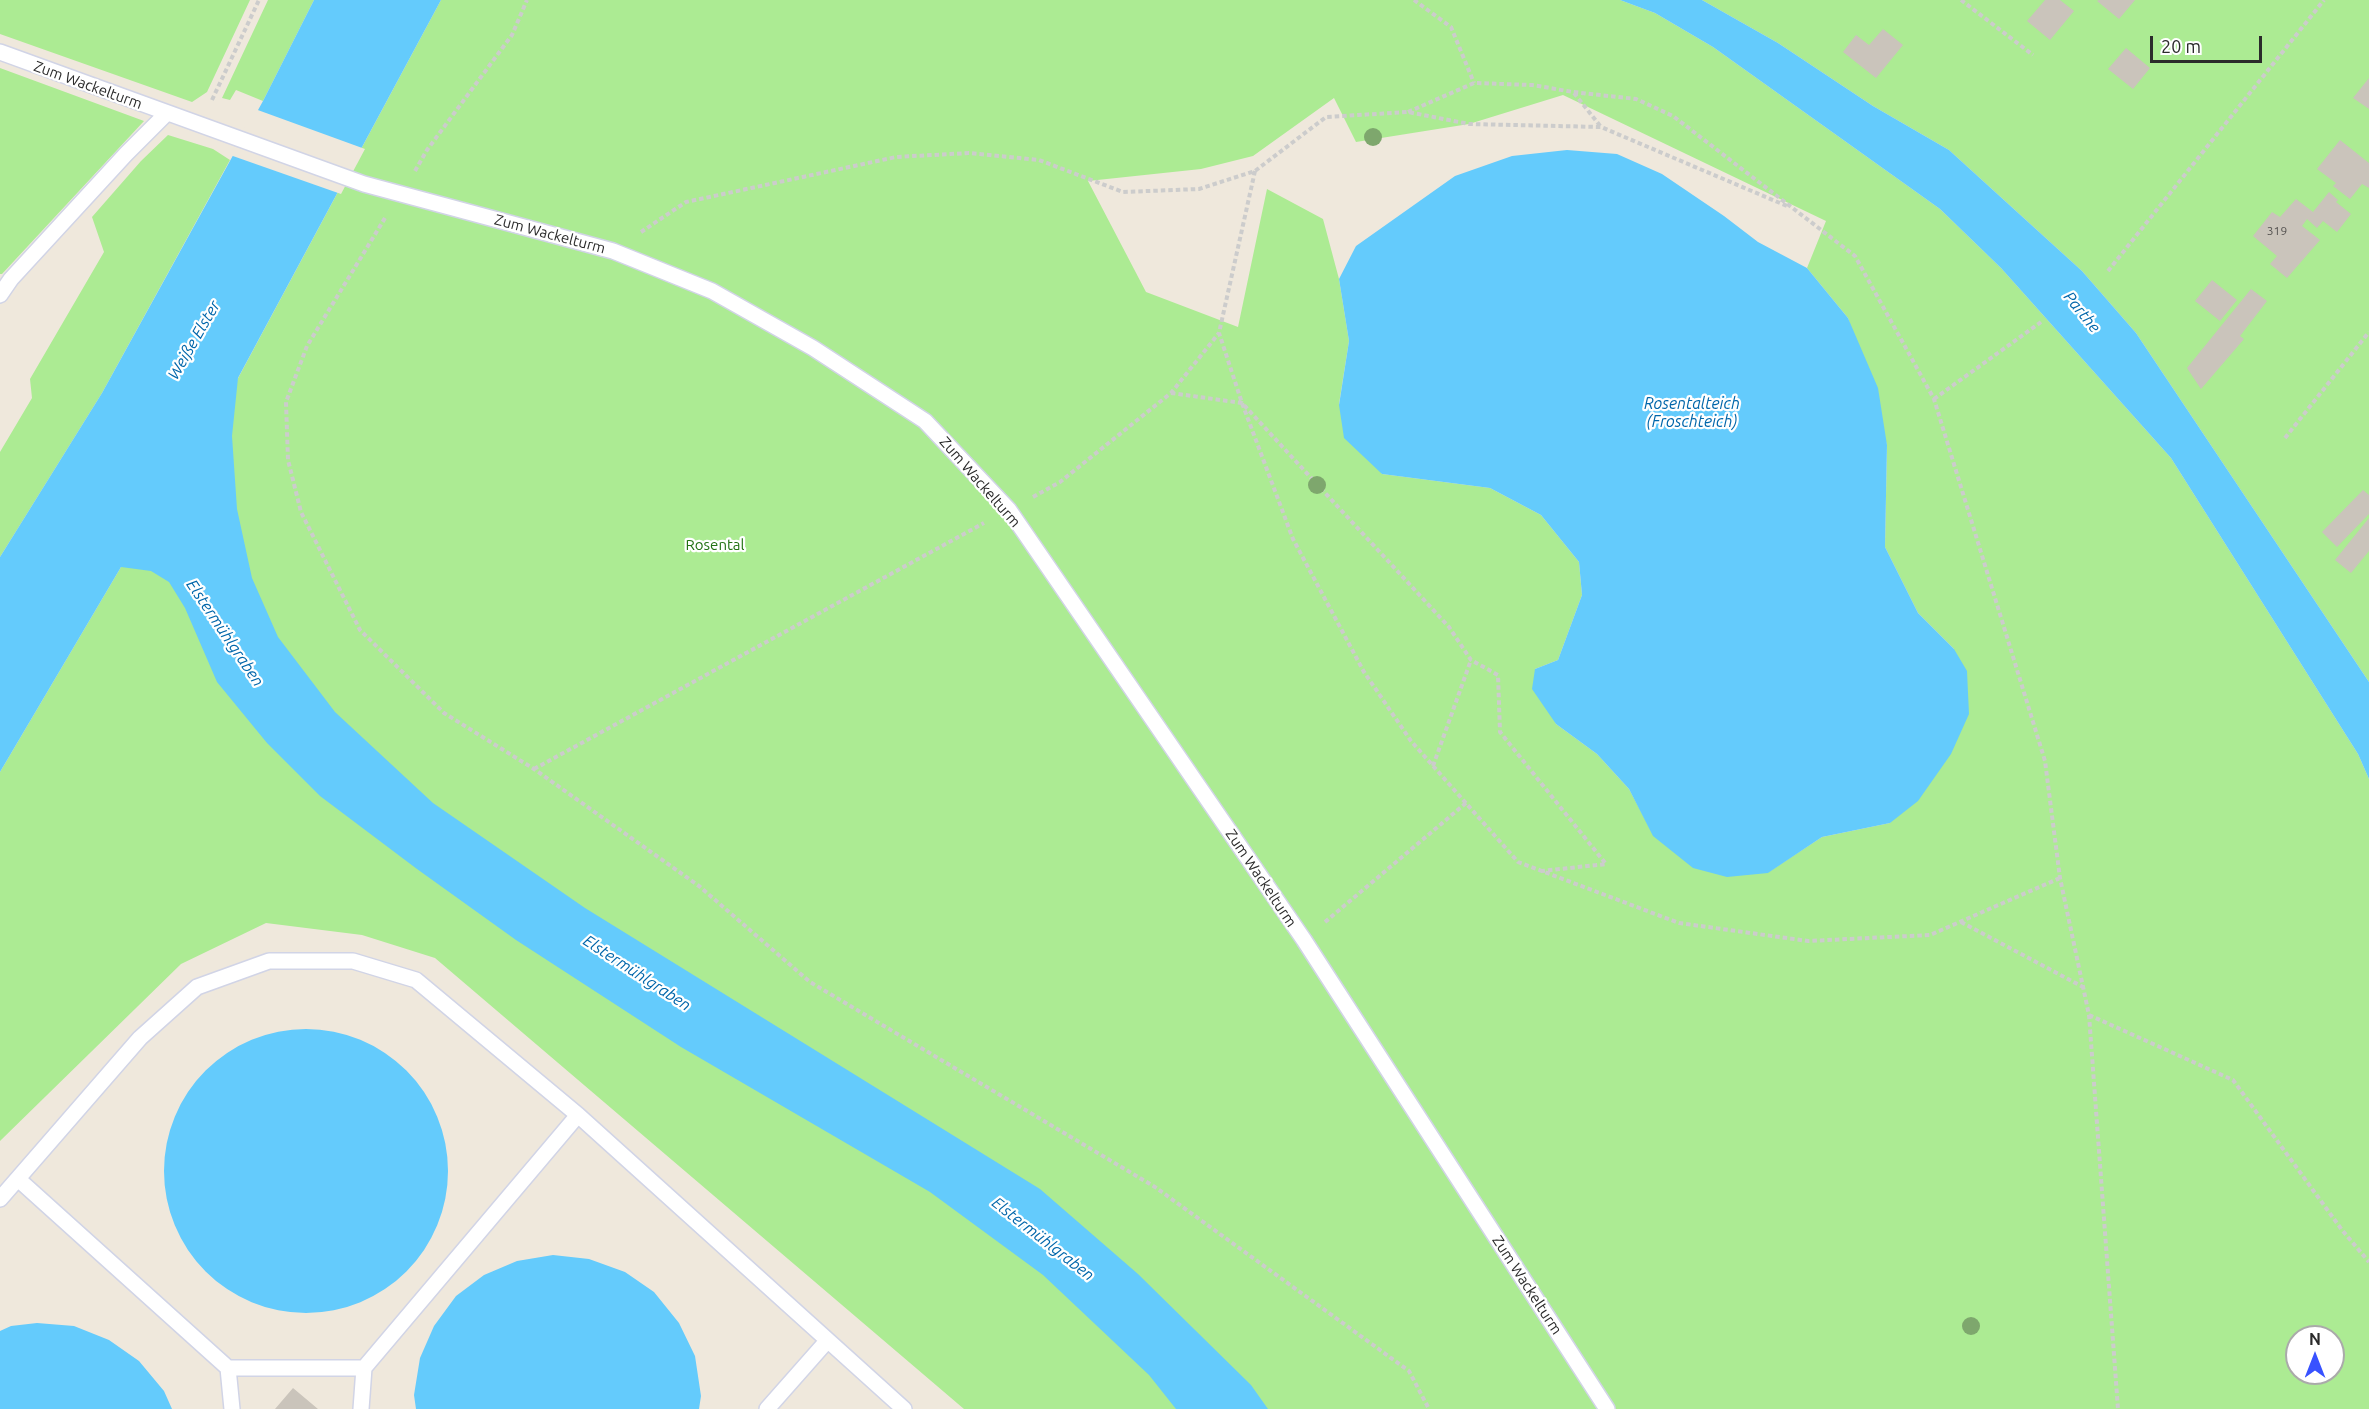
<!DOCTYPE html>
<html>
<head>
<meta charset="utf-8">
<style>
  body { margin:0 }
  #map { position:relative; width:2369px; height:1409px; overflow:hidden; background:#efe8dc; font-family:Ubuntu,sans-serif }
  canvas { display:block }
  .north { position:absolute; left:2285px; top:1325px; width:60px; height:60px; box-sizing:border-box; background:#fff; border:2px solid #aaa; border-radius:50%; rotate:0deg; font-size:16px; font-weight:700; line-height:24px; text-align:center; color:#2b2b2b }
  .north::after { content:''; display:block; margin:auto; width:21px; height:27px; background:#3852ff; clip-path:polygon(50% 0,100% 100%,50% 72%,0 100%) }
  .scale { position:absolute; left:2150px; top:36px; width:112px; height:27px; box-sizing:border-box; border:3px solid #2b2b2b; border-top:0; padding-left:8px; font-size:18px; line-height:21px; white-space:nowrap; color:#2b2b2b; -webkit-text-stroke:4px #fff; paint-order:stroke }
</style>
</head>
<body>
<div id="map">
<canvas width="2369" height="1409"></canvas>
<div class="north">N</div>
<div class="scale">20 m</div>
</div>
<script>
const ctx = document.querySelector('canvas').getContext('2d');
ctx.lineJoin = 'round';
function fill(path, color) { ctx.fillStyle = color; ctx.fill(path, 'evenodd'); }
const poly = rows => new Path2D(rows.map(r => 'M' + r).join(''));
function trace(path, color, width, dash) { ctx.strokeStyle = color; ctx.lineWidth = width; ctx.lineCap = dash ? 'butt' : 'round'; ctx.setLineDash(dash || []); ctx.stroke(path); }
function drawText(font, color, halo, rows, align = 'center') {
  ctx.font = font + ' Ubuntu,sans-serif'; ctx.lineWidth = 4.5; ctx.setLineDash([]); ctx.textBaseline = 'middle'; ctx.strokeStyle = halo; ctx.fillStyle = color; for (const [text, x, y, turn = 0] of rows) {
    ctx.save(); ctx.translate(x, y); ctx.rotate((+turn || 0) * Math.PI / 180); ctx.textAlign = isNaN(turn) ? turn : align; if (halo) ctx.strokeText(text, 0, 0); ctx.fillText(text, 0, 0); ctx.restore();
  }
}
const green = poly([
  [0,0,250,0,207,92,192,102,0,34],
  [268,0,314,0,263,101,236,90,230,100,222,98],
  [441,0,1620,0,1655,13,1713,47,1940,209,2001,268,2171,458,2358,754,2369,779,2369,1409,964,1409,435,958,362,935,266,923,181,964,0,1141,0,772,121,567,214,423],
  [1563,95,1826,221,1807,268,1848,318,1887,445,1885,547,1918,613,1954,649,1890,823,1822,837,1767,873,1654,836,1629,789,1597,754,1556,724,1535,669,1558,660,1582,595,1579,562,1541,515,1490,488,1382,474,1339,404,1349,341,1339,279,1323,219,1267,189,1238,327,1146,292,1088,181,1201,169,1253,156,1334,98,1356,142,1469,124],
  [2297,1337,2333,1337,2333,1373,2297,1373],
  [1702,0,2369,0,2369,682,2136,333,2082,271,1949,150,1873,106,1778,43],
  [0,68,144,121,2,274,0,274],
  [168,135,213,149,230,160,102,393,0,557,0,452,32,398,30,379,104,252,92,217,141,161]
]);
const water = poly([
  [314,0,441,0,238,378,232,436,237,509,252,578,278,637,335,712,433,803,585,908,1040,1189,1138,1274,1251,1385,1268,1409,1176,1409,1149,1375,1043,1275,930,1192,681,1047,516,940,417,869,320,796,267,743,217,682,185,608,169,582,151,571,121,567,0,772,0,557,102,393,263,101],
  [1620,0,1702,0,1778,43,1873,106,1949,150,2082,271,2136,333,2369,682,2369,779,2358,754,2171,458,2001,268,1940,209,1713,47,1655,13],
  [1567,150,1617,154,1662,174,1724,216,1758,242,1807,268,1848,318,1878,388,1887,445,1885,547,1918,613,1954,649,1967,671,1969,714,1951,754,1918,801,1890,823,1822,837,1768,873,1727,877,1693,868,1653,836,1629,789,1597,754,1556,724,1532,689,1535,669,1558,660,1582,595,1579,562,1541,515,1490,488,1382,474,1344,438,1339,405,1349,341,1339,279,1356,246,1455,176,1512,156],
  '164 1171a142 142 0 1 1 284 0a142 142 0 1 1-284 0Z',
  [553,1255,589,1259,625,1272,654,1292,679,1323,695,1356,701,1396,699,1409,416,1409,414,1395,420,1358,434,1326,456,1296,484,1275,517,1261],
  [37,1323,74,1326,109,1340,139,1361,164,1391,172,1409,0,1409,0,1331,11,1326]
]);
const pier = poly([
  [255,109,365,149,341,194,230,155]
]);
const building = poly([
  [2045,0,2060,0,2074,11,2050,40,2027,21],
  [2099,0,2135,0,2119,19,2097,1],
  [1883,29,1903,45,1876,78,1843,52,1856,35,1869,45],
  [2126,48,2150,68,2133,89,2108,69],
  [2369,78,2369,109,2353,98],
  [2340,140,2369,163,2369,188,2362,184,2350,199,2333,186,2336,183,2317,169],
  [2329,192,2338,200,2336,202,2351,214,2337,232,2323,221,2317,228,2307,219,2302,226,2320,240,2287,278,2270,264,2277,256,2253,236,2272,212,2280,217,2296,199,2313,212],
  [2212,280,2237,300,2220,321,2195,301],
  [2251,289,2267,301,2240,336,2244,339,2201,389,2187,368],
  [2363,490,2369,495,2369,514,2337,547,2322,532],
  [2369,518,2369,551,2351,573,2335,560],
  [293,1388,318,1409,275,1409]
]);
const path = poly([
  [1414,0,1451,27,1474,83],
  [1961,0,2033,55],
  [1574,93,1601,127],
  [212,100,259,0],
  [1408,112,1474,83,1532,85,1573,92,1636,99,1673,116,1855,256,1934,399,2045,761,2060,878,2089,1015,2118,1409],
  [415,171,427,150,512,35,527,0],
  [1255,171,1219,333,1242,403,1293,539,1364,672,1411,741,1518,862,1679,923,1808,941,1930,935,2060,878],
  [385,218,307,346,286,402,288,460,301,512,360,630,444,713,534,769,699,886,810,982,1155,1187,1409,1371,1429,1409],
  [641,232,686,202,896,157,969,153,1039,160,1123,192,1199,189,1255,171,1326,117,1408,112,1469,124,1601,127,1787,206],
  [2108,271,2324,0],
  [1171,393,1242,403,1449,627,1471,660,1498,675,1500,732,1606,864,1542,871],
  [1934,399,2041,322],
  [2285,438,2369,332],
  [1033,497,1060,482,1171,393,1219,333],
  [1433,766,1471,660],
  [534,769,984,523],
  [1325,922,1466,803],
  [1961,922,2083,987],
  [2089,1015,2233,1080,2342,1230,2369,1262]
]);
const service = poly([
  [0,52,364,184,613,251,712,291,813,348,925,421,1009,510,1304,940,1607,1409],
  [0,295,11,279,126,154,167,113],
  [18,1179,228,1368,232,1409],
  [0,1199,140,1038,197,987,269,961,353,961,416,980,578,1115,904,1409],
  [228,1368,364,1368],
  [361,1409,364,1368,578,1115],
  [767,1409,827,1341]
]);
const trees = [
  [1373,137],
  [1317,485],
  [1971,1326]
];
const numberNames = [
  ["319",2277,231]
];
const streetNames = [
  ["Zum Wackelturm",88,85,20],
  ["Zum Wackelturm",550,234,15],
  ["Zum Wackelturm",980,482,49],
  ["Zum Wackelturm",1261,878,56],
  ["Zum Wackelturm",1527,1285,57]
];
const parkNames = [
  ["Rosental",715,545]
];
const waterNames = [
  ["Parthe",2082,312,51],
  ["Weiße Elster",194,340,-60],
  ["Rosentalteich",1692,404],
  ["(Froschteich)",1692,422],
  ["Elstermühlgraben",225,633,56],
  ["Elstermühlgraben",637,973,33],
  ["Elstermühlgraben",1043,1239,38]
];
fill(green, '#aceb93');
fill(water, '#64cbfc');
fill(pier, '#efe8dc');
fill(building, '#cac4bb');
trace(service, '#d1d4e6', 18);
trace(path, '#ccc', 4, [4.5, 3]);
trace(service, '#fff', 15);
ctx.fillStyle = '#7ea76d';
for (const [x, y] of trees) { ctx.beginPath(); ctx.arc(x, y, 9, 0, 2 * Math.PI); ctx.fill(); }
drawText('12px', '#53514f', null, numberNames);
drawText('15px', '#2b2b2b', '#fff', streetNames);
drawText('15px', '#217112', '#fff', parkNames);
drawText('italic 16px', '#06a', '#fff', waterNames);
</script>
</body>
</html>
